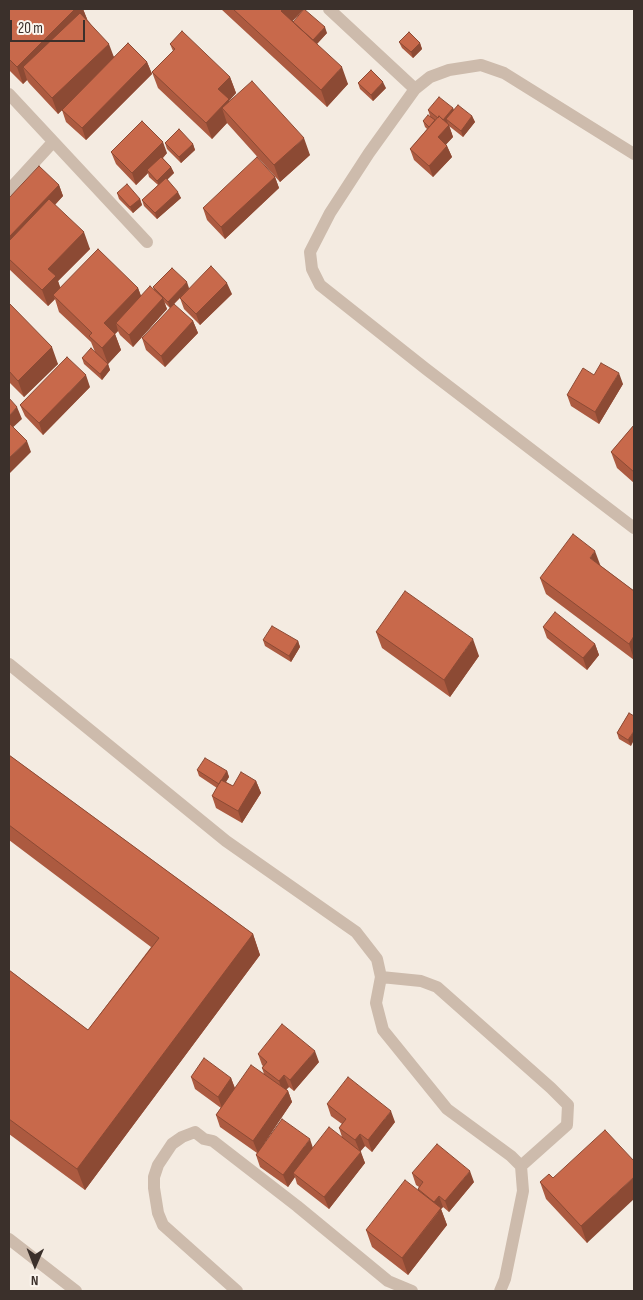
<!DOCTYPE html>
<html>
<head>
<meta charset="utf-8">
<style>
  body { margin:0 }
  #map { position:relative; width:643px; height:1300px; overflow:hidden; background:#f4ebe1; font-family:"Sofia Sans Condensed",sans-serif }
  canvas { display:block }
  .frame { position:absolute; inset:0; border:10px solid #3b302b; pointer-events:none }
  .north { position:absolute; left:10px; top:1240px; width:50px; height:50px; -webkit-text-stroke:4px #fbf5ee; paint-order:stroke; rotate:181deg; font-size:14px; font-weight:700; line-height:20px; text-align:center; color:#3b302b }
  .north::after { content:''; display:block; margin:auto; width:18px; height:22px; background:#3b302b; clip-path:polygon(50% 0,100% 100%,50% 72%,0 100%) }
  .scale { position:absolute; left:10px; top:20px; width:75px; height:22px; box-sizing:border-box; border:2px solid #3b302b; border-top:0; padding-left:6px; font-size:15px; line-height:18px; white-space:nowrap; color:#3b302b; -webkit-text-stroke:4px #fbf5ee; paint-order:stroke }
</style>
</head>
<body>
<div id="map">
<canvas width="643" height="1300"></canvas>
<div class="frame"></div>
<div class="north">N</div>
<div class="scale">20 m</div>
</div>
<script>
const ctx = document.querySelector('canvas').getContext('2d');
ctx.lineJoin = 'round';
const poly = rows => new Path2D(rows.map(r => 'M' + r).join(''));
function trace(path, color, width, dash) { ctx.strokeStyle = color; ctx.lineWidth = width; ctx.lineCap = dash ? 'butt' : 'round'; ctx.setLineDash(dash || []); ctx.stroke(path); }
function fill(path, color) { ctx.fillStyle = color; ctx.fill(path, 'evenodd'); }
const minor = poly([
  [329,9,415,89],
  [9,94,147,242],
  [634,154,504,73,481,65,449,70,430,77,415,89,369,153,330,213,310,252,312,269,320,285,426,369,634,528],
  [9,190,53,142],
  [9,664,226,841,356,932,377,959,381,977,376,1003,383,1030,447,1109,511,1156,521,1166,523,1191,505,1279,500,1291],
  [381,977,421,981,437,987,551,1088,568,1105,567,1125,521,1166],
  [9,1239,76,1291],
  [237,1291,163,1225,158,1213,154,1188,154,1177,158,1165,172,1144,182,1137,195,1132,204,1139,213,1141,297,1206,388,1281,412,1291]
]);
const wall = poly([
  [9,9,83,9,87,19,114,57,147,62,152,74,86,140,66,122,62,110,58,114,29,83,27,80,23,84,9,70],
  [221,9,303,9,303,10,292,21,327,33,317,44,348,84,327,107],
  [399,42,420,43,422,49,413,58,402,48],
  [170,44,230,77,236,93,229,101,310,155,280,182,227,123,212,139,158,88,152,72,173,51],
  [358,83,386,88,373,101,360,89],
  [453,108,454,110,472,116,475,122,463,137,449,126,453,137,446,144,447,146,452,157,433,177,414,160,410,149,427,129,425,127,423,121,430,116,428,110],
  [165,143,193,144,195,150,181,163,167,149],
  [111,152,167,153,163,158,171,167,174,173,167,179,181,198,157,219,144,206,142,200,158,185,149,177,148,173,136,185,116,164],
  [275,177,279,188,225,239,207,220,203,208],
  [59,185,63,196,55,205,90,249,58,281,60,288,138,288,141,296,154,290,153,287,189,288,232,294,200,325,184,309,180,298,170,308,164,302,167,309,133,347,120,335,118,331,115,334,121,350,108,364,110,370,102,380,84,364,82,358,95,352,91,342,59,312,55,299,48,306,9,269,9,198],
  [117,193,140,199,142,205,133,213,119,199],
  [9,303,58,364,24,397,9,382],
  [193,321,198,333,165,367,146,350,142,338],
  [594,375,623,384,599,424,571,406,567,395],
  [90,387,43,435,25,416,20,405],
  [634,425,634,483,617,468,611,452],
  [601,566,634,591,634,660,546,594,540,578],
  [543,627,595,644,599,655,587,670,547,638],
  [376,632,479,656,450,697,382,648],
  [263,640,298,641,300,647,291,662,265,646],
  [629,713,631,746,619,739,617,733],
  [9,755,253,934,260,955,85,1190,9,1134,9,970,88,1030,151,947,9,840],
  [197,770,227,771,229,777,226,782,233,786,256,781,261,793,242,823,216,808,212,796,217,788,199,776],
  [258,1054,319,1062,294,1091,289,1087,286,1089,288,1091,292,1102,264,1143,313,1148,342,1137,339,1128,342,1124,331,1116,327,1104,395,1122,372,1152,365,1146,360,1151,365,1163,329,1209,297,1184,295,1177,288,1187,260,1167,256,1155,257,1153,220,1127,216,1115,221,1108,195,1089,191,1077,231,1078,235,1088,264,1074,262,1068,263,1066,262,1065],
  [634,1161,587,1243,546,1199,540,1182,553,1178],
  [412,1173,474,1182,449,1212,443,1207,441,1209,447,1225,408,1275,372,1247,366,1230,419,1192,418,1189,419,1187,416,1185]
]);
const shadedWall = poly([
  [75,9,83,9,87,19,23,67,27,80,23,84,17,67],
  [283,9,303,9,303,10,287,27,281,11],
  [325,27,327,33,315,46,313,40],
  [420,43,422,49,413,58,411,52],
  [109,44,115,60,58,114,52,98],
  [147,62,152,74,86,140,82,128],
  [342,67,348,84,327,107,321,90],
  [230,77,236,93,229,101,235,116,222,108,227,123,212,139,206,123,218,89],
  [383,82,386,88,373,101,371,95],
  [453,108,455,114,446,119,448,123,442,121],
  [472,116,475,122,463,137,461,131],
  [449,125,453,137,442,149,438,137],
  [304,138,310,155,280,182,274,165],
  [163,142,167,153,149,172,147,170,148,173,136,185,132,173],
  [193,144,195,150,181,163,179,157],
  [447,146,452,157,433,177,429,166],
  [171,167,174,173,160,187,157,181],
  [275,177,279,188,225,239,221,227],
  [59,185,63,196,9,253,9,237],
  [178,192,181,198,157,219,155,213],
  [140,199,142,205,133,213,130,207],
  [84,232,90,249,58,281,62,292,53,295,55,299,48,306,42,290,48,269],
  [187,282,189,288,170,308,168,302],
  [227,283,232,294,200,325,196,314],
  [138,288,144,304,116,323,118,331,115,334,121,350,108,364,102,348,104,323],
  [163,298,167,309,133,347,129,335],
  [193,321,198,333,165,367,161,356],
  [52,347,58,364,24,397,18,381],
  [108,364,110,370,102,380,100,374],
  [619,373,623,384,599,424,595,412],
  [86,375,90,387,43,435,39,423],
  [17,407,22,419,9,431,9,416],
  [27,441,31,452,9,474,9,458],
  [595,551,601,567,590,558],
  [634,636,634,659,629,644],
  [473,639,479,656,450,697,444,680],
  [298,641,300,647,291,662,289,656],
  [595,644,599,655,587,670,583,658],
  [634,731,634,740,631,746,628,740],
  [227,771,229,777,221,790,219,784],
  [256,781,261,793,242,823,238,811],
  [253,934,260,955,85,1190,77,1169],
  [315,1051,319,1062,294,1091,290,1080],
  [284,1075,289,1087,283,1093,279,1081],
  [231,1078,235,1089,222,1108,218,1097],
  [288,1091,292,1102,258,1153,253,1141],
  [391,1111,395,1122,372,1152,368,1140],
  [360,1134,365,1146,360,1152,355,1140],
  [310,1139,314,1151,293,1173,295,1177,288,1187,283,1175],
  [361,1152,365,1163,329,1209,324,1197],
  [470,1171,474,1182,449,1212,445,1201],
  [634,1177,634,1199,587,1243,581,1226],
  [439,1196,443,1207,441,1209,447,1225,408,1275,402,1258,438,1213,434,1202]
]);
const building = poly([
  [9,9,75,9,17,67,9,59,9,9],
  [233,9,283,9,281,11,342,67,321,90,233,9],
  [304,9,325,27,313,40,293,22,304,9],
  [80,13,109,44,52,98,23,67,80,13],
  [182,31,230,77,218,89,229,99,206,123,152,72,175,49,170,44,182,31],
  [409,32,420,43,411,52,399,42,409,32],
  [128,43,147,62,82,128,62,110,128,43],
  [371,70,383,82,371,95,358,83,371,70],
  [252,81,304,138,274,165,222,108,252,81],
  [439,97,453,108,443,120,439,116,438,118,428,110,439,97],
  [458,105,472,116,461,131,446,119,458,105],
  [428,115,435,120,429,127,423,121,428,115],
  [439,116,449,125,438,137,447,146,429,166,410,149,439,116],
  [142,121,163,142,132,173,111,152,142,121],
  [179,129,193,144,179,157,165,143,179,129],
  [161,157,171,167,157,181,147,170,161,157],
  [257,157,275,177,221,227,203,208,257,157],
  [39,166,59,185,9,237,9,198,39,166],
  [166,178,178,192,155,213,142,200,166,178],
  [127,184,140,199,130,207,117,193,127,184],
  [49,199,84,232,48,269,56,276,42,290,9,259,9,241,49,199],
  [98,249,138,288,104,323,115,334,102,348,89,336,92,333,53,295,98,249],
  [211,266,227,283,196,314,180,298,211,266],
  [172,268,187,282,168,302,153,287,172,268],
  [150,286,163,298,129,335,116,323,150,286],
  [9,303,52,347,18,381,9,371,9,303],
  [174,304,193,321,161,356,142,338,174,304],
  [91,348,108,364,100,374,82,358,91,348],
  [67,357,86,375,39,423,20,405,67,357],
  [601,363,619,373,595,412,567,395,583,368,594,375,601,363],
  [9,398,17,407,9,416,9,398],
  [9,423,27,441,9,458,9,423],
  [634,425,634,472,611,452,634,425],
  [573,534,595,551,590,558,634,591,634,636,629,644,540,578,573,534],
  [405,591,473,639,444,680,376,632,405,591],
  [555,612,595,644,583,658,543,627,555,612],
  [272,626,298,641,289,656,263,640,272,626],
  [629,713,634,716,634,731,628,740,617,733,629,713],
  [9,755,253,934,77,1169,9,1119,9,970,88,1030,159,938,9,825,9,755],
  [205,758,227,771,219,784,197,770,205,758],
  [241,772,256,781,238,811,212,796,221,780,233,786,241,772],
  [282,1024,315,1051,290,1080,284,1075,279,1081,262,1068,267,1062,258,1054,282,1024],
  [204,1058,231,1078,218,1097,191,1077,204,1058],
  [251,1065,288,1091,253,1141,216,1115,251,1065],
  [348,1077,391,1111,368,1140,360,1134,355,1140,339,1128,346,1119,327,1104,348,1077],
  [282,1119,310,1139,283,1175,256,1155,282,1119],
  [329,1127,361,1152,324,1197,293,1173,329,1127],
  [605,1130,634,1161,634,1177,581,1226,540,1182,549,1174,553,1178,605,1130],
  [437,1144,470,1171,445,1201,439,1196,434,1202,418,1189,423,1182,412,1173,437,1144],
  [405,1180,441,1208,402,1258,366,1230,405,1180]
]);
trace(minor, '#cdbbac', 12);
fill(wall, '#ac5a40');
fill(shadedWall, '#8c4a34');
fill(building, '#c8694b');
trace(building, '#8c4a34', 1);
</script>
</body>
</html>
